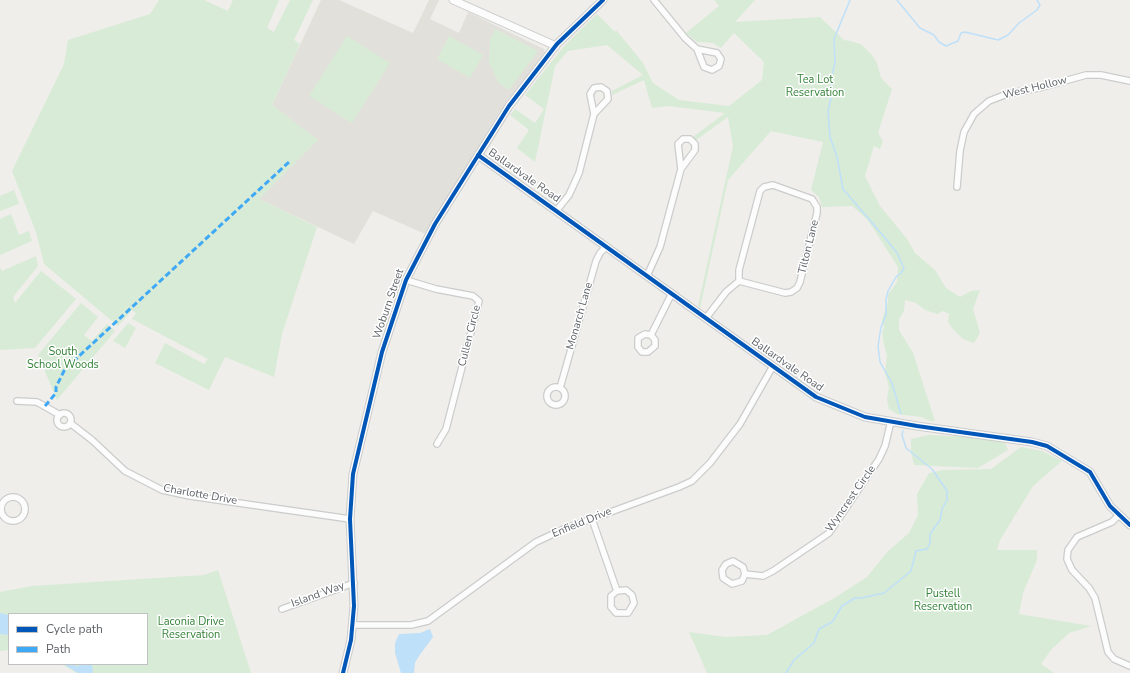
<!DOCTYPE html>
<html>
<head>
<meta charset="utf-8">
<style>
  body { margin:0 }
  #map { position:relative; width:1130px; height:673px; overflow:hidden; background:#efeeea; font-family:"Nunito Sans",sans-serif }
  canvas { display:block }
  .legend { position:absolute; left:8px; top:613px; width:140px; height:52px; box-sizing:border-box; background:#fff; border:1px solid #bfc1c3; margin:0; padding:5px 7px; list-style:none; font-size:12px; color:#5f6368 }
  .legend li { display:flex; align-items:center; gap:8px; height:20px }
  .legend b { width:20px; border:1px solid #bfc1c3 }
</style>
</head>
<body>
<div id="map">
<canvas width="1130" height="673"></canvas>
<ul class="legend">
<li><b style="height:5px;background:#0057b8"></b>Cycle path</li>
<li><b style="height:5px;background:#3fa9f5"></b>Path</li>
</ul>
</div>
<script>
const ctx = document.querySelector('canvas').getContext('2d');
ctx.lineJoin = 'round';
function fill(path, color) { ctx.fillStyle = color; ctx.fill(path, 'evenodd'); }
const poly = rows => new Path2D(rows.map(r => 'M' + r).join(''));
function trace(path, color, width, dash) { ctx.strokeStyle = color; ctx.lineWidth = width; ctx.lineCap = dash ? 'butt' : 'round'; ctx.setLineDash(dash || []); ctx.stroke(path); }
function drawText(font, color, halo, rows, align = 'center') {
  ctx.font = font + ' "Nunito Sans",sans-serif'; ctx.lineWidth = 3; ctx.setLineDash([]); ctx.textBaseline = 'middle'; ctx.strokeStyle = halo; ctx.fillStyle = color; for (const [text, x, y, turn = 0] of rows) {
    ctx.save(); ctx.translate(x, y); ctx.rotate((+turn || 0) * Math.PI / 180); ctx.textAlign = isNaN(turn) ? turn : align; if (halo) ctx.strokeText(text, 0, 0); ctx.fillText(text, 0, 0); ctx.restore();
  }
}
const education = poly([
  [321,0,339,0,413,33,429,0,439,0,430,19,459,33,468,12,544,49,545,53,498,114,425,234,373,211,354,244,259,199,317,140,272,105]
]);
const green = poly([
  [159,0,204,0,228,11,233,0,279,0,267,28,274,32,290,0,313,0,294,40,300,44,272,105,318,140,259,199,317,227,282,334,274,377,225,357,209,390,155,363,165,343,204,364,208,359,132,319,136,313,132,310,118,326,44,264,36,232,12,171,64,64,68,40,150,14],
  [714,0,755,0,735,22,820,17,845,41,846,40,861,44,871,54,877,63,881,78,892,89,878,133,883,141,880,149,874,146,865,176,880,206,907,239,915,253,935,270,946,288,960,297,971,291,980,290,973,309,980,333,974,343,963,339,952,328,948,322,949,314,943,311,937,314,925,310,916,303,905,300,904,311,899,319,899,330,913,353,935,421,930,421,921,417,897,414,889,409,887,400,889,387,885,373,887,355,884,345,882,332,884,328,882,320,888,302,888,295,897,282,898,267,867,219,852,206,822,207,819,197,811,190,823,142,771,131,728,180,700,308,698,306,733,146,728,117,696,140,693,137,725,113,669,106,652,108,644,80,612,95,612,91,643,75,607,45,568,51,555,66,535,162,517,148,529,130,510,115,515,109,535,123,544,109,525,95,565,45,597,14,615,32,616,30,643,63,653,83,679,100,729,106,762,80,764,62,734,33,721,48,713,43,697,42,686,33,719,6],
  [495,29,538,51,509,90,499,83,489,63,490,40],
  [347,36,390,63,352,123,309,96],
  [449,36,483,55,470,78,437,59],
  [14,190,19,204,0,211,0,196],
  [11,214,19,235,29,231,32,241,0,255,0,219],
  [36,256,38,266,13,297,15,303,41,271,76,299,35,348,0,350,0,268,2,271],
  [81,303,98,317,84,335,92,341,107,324,115,331,57,400,38,355],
  [128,323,136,328,125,348,113,341],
  [929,435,970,437,999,441,1005,443,1008,450,978,468,914,465,911,452,911,439],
  [1021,447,1042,451,1062,461,1033,486,1000,540,997,550,1037,550,1037,560,1023,593,1019,614,1091,626,1069,633,1051,650,1041,664,1054,673,707,673,689,632,726,637,767,635,836,597,867,577,888,551,909,533,918,515,917,494,929,473,943,470,991,469],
  [218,570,251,673,77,673,62,664,147,664,147,614,9,614,9,650,0,651,0,592,32,586,204,575]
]);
const water = poly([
  [0,613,9,615,9,635,0,634],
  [430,629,433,637,419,656,415,663,414,673,401,673,395,653,395,643,399,634,420,633],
  [63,664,74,664,77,667,80,664,92,664,93,673,78,673]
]);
const stream = poly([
  [850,0,834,39,835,62,831,80,832,94,828,111,830,137,837,157,843,189,886,239,897,253,904,268,901,273,896,277,888,291,886,300,886,315,881,327,878,346,880,362,892,383,901,414],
  [897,0,920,28,934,35,939,42,946,46,958,41,961,33,965,32,998,40,1008,35,1019,23,1037,10,1040,5,1037,0],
  [786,673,794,660,814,643,819,629,832,622,842,606,855,598,861,598,884,593,911,571,916,551,927,549,930,543,930,534,940,520,942,509,947,500,947,491,932,469,906,448,902,435,903,431]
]);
const minor = poly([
  [654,0,685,38,697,49,704,67,712,70,719,66,721,59,717,53,697,49],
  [957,187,960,151,964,132,974,114,989,101,1007,94,1043,87,1086,75,1101,75,1130,81],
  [557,210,569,195,579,173,594,114,608,99,607,91,601,87,594,88,590,94,594,114],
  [647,276,660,247,681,169,695,150,695,144,690,139,683,139,678,144,681,169],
  [406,280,436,289,473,296,479,301,446,429,437,444],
  [706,318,726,292,739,281,739,270,760,191,764,187,773,185,812,199,817,207,817,213,800,282,797,288,791,292,785,293,739,281],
  [651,335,645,334,638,338,638,347,642,352,648,352,655,346,655,340,651,335,672,293],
  '547 396a9 9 0 1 1 18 0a9 9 0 1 1-18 0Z',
  [560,388,596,261,600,253,606,247],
  [17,401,37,402,60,415],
  '57 420a7 7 0 1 1 14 0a7 7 0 1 1-14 0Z',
  [70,423,92,440,125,471,162,490,190,496,350,519],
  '1 509a12 12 0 1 1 24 0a12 12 0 1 1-24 0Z',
  [1118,516,1112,522,1077,537,1068,550,1067,559,1072,570,1089,588,1095,598,1108,652,1114,659,1130,666],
  [592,519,617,591,611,596,611,607,616,613,628,613,634,603,632,595,626,590,617,591],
  [745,574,742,581,732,584,723,578,722,570,726,564,733,561,743,567,745,574,763,576,773,571,829,533,879,459,885,446,891,421],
  [282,609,354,583],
  [353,625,411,625,428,621,536,542,564,529,679,487,692,481,710,463,740,424,773,366]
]);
const tertiary = poly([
  [453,0,556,46],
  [478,155,816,397,865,417,917,426,1032,442,1047,446,1090,472,1110,506,1130,525],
  [343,673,351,640,354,606,350,519,353,474,382,352,406,280,435,224,509,106,557,44,603,0]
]);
const quiet = poly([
  [45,406,56,393,56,387,65,369,289,162]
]);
const cycleway = poly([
  [478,155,816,397,865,417,917,426,1032,442,1047,446,1090,472,1110,506,1130,525],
  [343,673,351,640,354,606,350,519,353,474,382,352,406,280,435,224,509,106,557,44,603,0]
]);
const parkNames = [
  ["Tea Lot",815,80],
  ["Reservation",815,93],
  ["South",63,352],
  ["School Woods",63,365],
  ["Pustell",943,594],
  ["Reservation",943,607],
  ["Laconia Drive",191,622],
  ["Reservation",191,635]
];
const streetNames = [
  ["West Hollow",1035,88,-14],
  ["Ballardvale Road",524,176,35],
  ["Tilton Lane",809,247,-76],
  ["Woburn Street",389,304,-71],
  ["Monarch Lane",580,316,-74],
  ["Cullen Circle",470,336,-76],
  ["Ballardvale Road",787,365,35],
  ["Charlotte Drive",200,495,10],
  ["Wyncrest Circle",851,499,-55],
  ["Enfield Drive",582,523,-22],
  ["Island Way",318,595,-20]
];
fill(education, '#e2e0da');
fill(green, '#d8ebd6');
fill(water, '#bfe0f9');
trace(stream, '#bfe0f9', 1.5);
trace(minor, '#cbcccc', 8);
trace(tertiary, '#cbcccc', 9);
trace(minor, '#fdfcfc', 5.5);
trace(tertiary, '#fdfcfc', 7);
trace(quiet, '#3fa9f5', 3, [6, 3]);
trace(cycleway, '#0057b8', 4);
drawText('11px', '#348238', '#fff', parkNames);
drawText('11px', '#5f6368', '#fff', streetNames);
</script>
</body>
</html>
